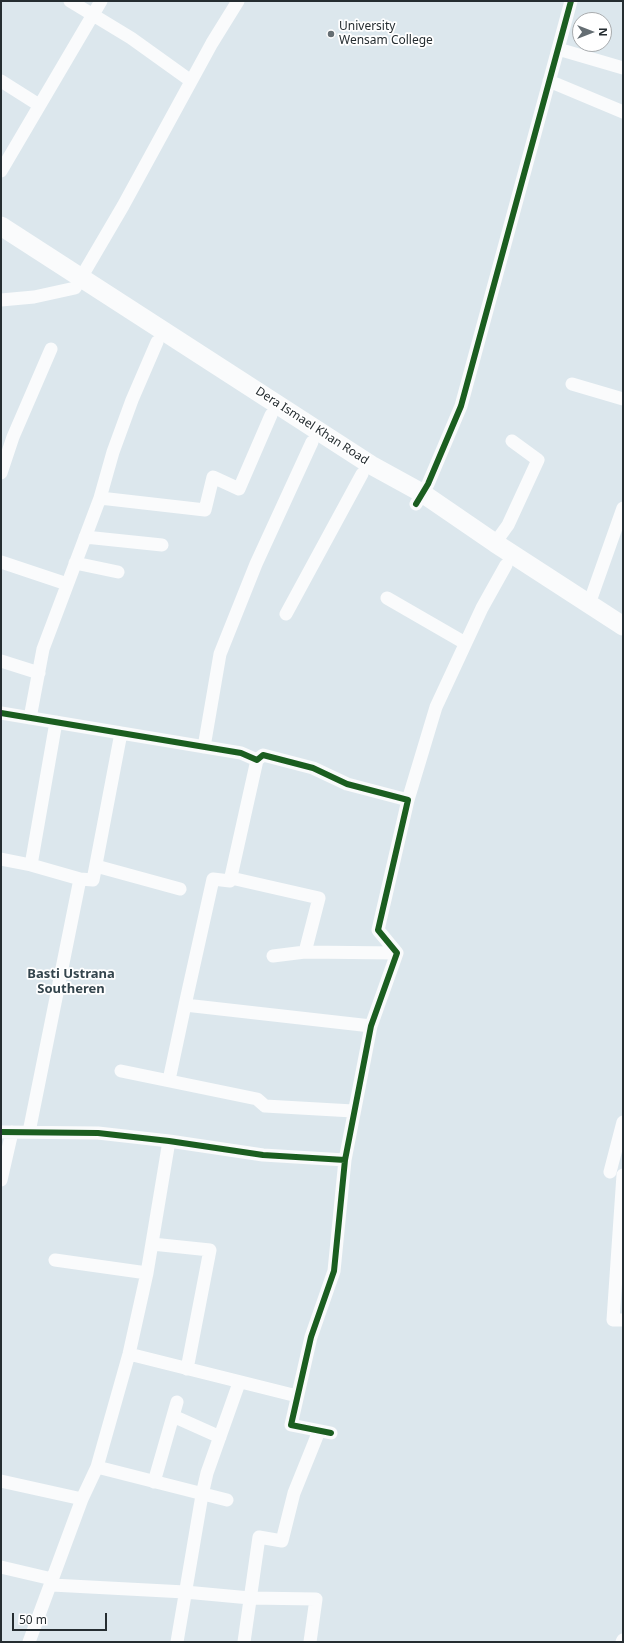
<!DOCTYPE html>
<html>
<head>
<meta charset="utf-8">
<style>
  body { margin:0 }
  #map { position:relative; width:624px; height:1643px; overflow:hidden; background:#dce7ed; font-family:"Noto Sans",sans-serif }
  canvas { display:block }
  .frame { position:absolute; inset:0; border:2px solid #252d31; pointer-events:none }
  .north { position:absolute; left:572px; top:12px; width:40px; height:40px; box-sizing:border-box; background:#fff; border:1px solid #a8abad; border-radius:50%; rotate:90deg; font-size:11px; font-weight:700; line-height:16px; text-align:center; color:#252d31 }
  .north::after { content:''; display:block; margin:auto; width:14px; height:18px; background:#656e73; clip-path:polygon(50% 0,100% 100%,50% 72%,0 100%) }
  .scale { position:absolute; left:12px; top:1613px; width:95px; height:18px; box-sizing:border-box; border:2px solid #252d31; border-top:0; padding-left:5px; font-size:12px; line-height:14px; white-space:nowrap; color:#252d31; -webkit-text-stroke:3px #fff; paint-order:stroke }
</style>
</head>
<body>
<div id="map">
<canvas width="624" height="1643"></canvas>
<div class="frame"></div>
<div class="north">N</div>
<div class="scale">50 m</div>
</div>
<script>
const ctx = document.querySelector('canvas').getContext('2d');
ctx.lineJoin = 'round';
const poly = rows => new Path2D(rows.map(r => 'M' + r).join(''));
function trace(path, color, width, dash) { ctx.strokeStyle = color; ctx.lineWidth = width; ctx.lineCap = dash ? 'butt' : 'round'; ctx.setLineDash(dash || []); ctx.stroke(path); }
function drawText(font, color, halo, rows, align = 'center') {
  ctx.font = font + ' "Noto Sans",sans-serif'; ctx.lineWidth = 3.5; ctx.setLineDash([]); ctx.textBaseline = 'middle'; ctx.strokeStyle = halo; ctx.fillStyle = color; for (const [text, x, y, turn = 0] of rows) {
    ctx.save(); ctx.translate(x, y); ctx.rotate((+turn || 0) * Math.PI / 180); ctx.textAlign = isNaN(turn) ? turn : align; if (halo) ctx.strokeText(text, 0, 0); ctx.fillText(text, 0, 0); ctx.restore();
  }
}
const minor = poly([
  [70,1,131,38,191,81],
  [558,49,623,68],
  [1,81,39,105],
  [549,81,623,112],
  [1,171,101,1],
  [1,300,34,297,75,288,123,206,212,43,238,1],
  [572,384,623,399],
  [1,473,13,437,51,349],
  [100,498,205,510,213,477,239,489,271,415],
  [416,504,428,484,461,406,571,1],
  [85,537,162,545],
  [495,543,508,525,538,460,512,441],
  [1,562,67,584],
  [75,563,118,572],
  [387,598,465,643],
  [589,604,623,508],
  [286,614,362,474],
  [1,661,39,673],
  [1,713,241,753,257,760,263,755,313,768,347,784,408,800,378,930,397,953,371,1026,345,1160],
  [30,718,43,649,100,498,113,452,132,400,157,342],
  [204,747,220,654,256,564,312,442],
  [408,800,436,707,482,608,506,565],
  [1,859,31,865,80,879,93,880,121,733],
  [31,865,56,722],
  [96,866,180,889],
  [231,878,319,898,305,952],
  [273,956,305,952,397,953],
  [185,1005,213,879,230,881,257,760],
  [121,1071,257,1099,265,1106,353,1111],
  [169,1080,185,1005,371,1026],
  [1,1132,98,1133,169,1141,263,1155,345,1160,334,1271,311,1337,291,1425,331,1433],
  [29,1132,80,879],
  [610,1172,623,1122],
  [623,1175,613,1320,623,1320],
  [1,1180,12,1132],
  [152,1244,210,1250,187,1369],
  [55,1260,147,1273],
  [129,1354,297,1396],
  [173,1416,220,1437],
  [97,1467,227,1500],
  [1,1481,82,1499],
  [154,1482,177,1402],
  [1,1567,52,1579],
  [52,1585,185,1592,250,1598,316,1599,310,1642],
  [29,1642,82,1499,97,1467,129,1354,147,1273,169,1141],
  [177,1642,202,1495,207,1473,239,1383],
  [244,1642,259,1537,282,1541,294,1493,319,1431],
  [622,1642,623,1640]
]);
const highway = poly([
  [1,226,371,465,422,493,495,543,623,626]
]);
const cycleway = poly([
  [416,504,428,484,461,406,571,1],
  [1,713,241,753,257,760,263,755,313,768,347,784,408,800,378,930,397,953,371,1026,345,1160],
  [1,1132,98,1133,169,1141,263,1155,345,1160,334,1271,311,1337,291,1425,331,1433]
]);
const markers = [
  [331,34,4,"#656e73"]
];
const poiNames = [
  ["University",339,27],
  ["Wensam College",339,41]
];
const streetNames = [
  ["Dera Ismael Khan Road",312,426,33]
];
const neighbourhoodNames = [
  ["Basti Ustrana",71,974],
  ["Southeren",71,989]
];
trace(minor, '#fafbfc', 13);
trace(highway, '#fafbfc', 19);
trace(cycleway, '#1b5e20', 6);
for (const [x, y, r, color] of markers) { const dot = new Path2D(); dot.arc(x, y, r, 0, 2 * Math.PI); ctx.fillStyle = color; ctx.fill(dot); trace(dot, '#fff', 1.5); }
drawText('12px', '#252d31', '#fff', poiNames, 'left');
drawText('12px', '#252d31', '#fff', streetNames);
drawText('bold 13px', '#34454d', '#fff', neighbourhoodNames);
</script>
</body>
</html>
